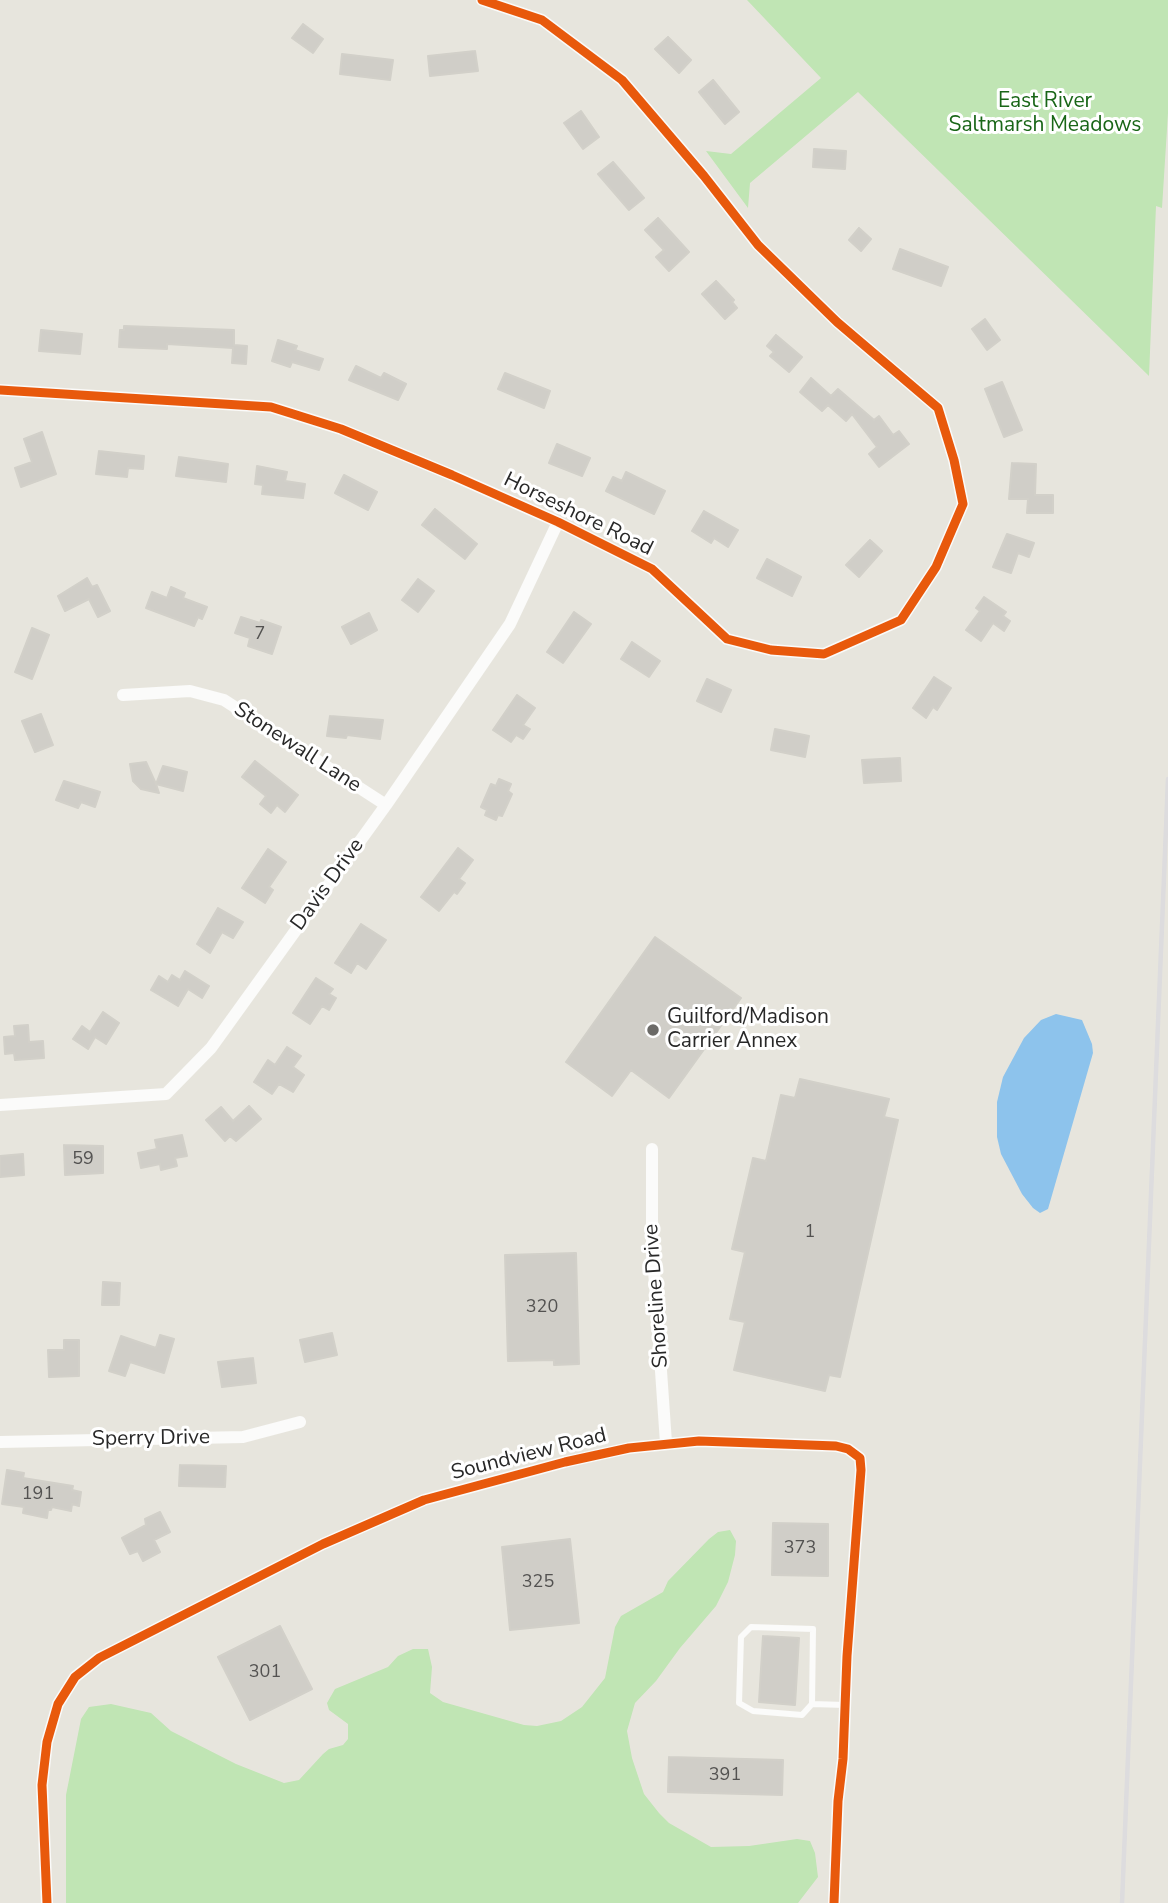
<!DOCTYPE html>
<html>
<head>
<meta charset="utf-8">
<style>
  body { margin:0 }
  canvas { display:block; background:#e7e5dd }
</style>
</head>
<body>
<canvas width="1168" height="1903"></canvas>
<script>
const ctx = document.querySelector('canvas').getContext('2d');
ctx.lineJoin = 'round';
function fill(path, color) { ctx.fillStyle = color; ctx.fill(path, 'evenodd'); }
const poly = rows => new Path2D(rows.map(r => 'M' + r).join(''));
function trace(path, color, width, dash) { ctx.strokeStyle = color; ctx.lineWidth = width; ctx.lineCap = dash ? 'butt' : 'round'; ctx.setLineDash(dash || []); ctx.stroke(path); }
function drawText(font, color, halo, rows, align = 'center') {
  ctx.font = font + ' "Nunito Sans",sans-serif'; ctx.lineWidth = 6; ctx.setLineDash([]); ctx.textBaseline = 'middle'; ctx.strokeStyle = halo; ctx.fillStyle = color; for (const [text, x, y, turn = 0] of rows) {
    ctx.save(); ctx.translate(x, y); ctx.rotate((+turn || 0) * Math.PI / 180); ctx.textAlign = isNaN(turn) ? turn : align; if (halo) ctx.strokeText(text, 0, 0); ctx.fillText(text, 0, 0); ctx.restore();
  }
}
const green = poly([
  [747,0,1168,0,1168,113,1162,208,1156,206,1149,376,858,92,750,183,748,208,706,151,731,154,821,78],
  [730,1530,736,1541,735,1555,728,1582,716,1606,680,1648,656,1681,635,1703,627,1731,632,1758,644,1794,659,1813,669,1823,711,1847,749,1846,797,1839,810,1841,815,1853,818,1877,798,1903,66,1903,66,1795,81,1719,89,1707,111,1704,151,1713,171,1731,236,1764,284,1783,299,1780,323,1754,329,1749,343,1745,348,1739,348,1724,329,1710,327,1703,335,1689,388,1667,398,1656,413,1649,428,1649,432,1667,430,1693,443,1702,524,1725,537,1726,561,1721,582,1707,605,1678,615,1627,621,1616,663,1592,668,1581,709,1539,718,1532]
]);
const water = poly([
  [1056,1014,1082,1020,1092,1044,1093,1053,1048,1209,1040,1213,1033,1208,1022,1194,1001,1154,997,1137,997,1102,1003,1077,1024,1038,1041,1020]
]);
const building = poly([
  [303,24,323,39,313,53,292,38,303,24],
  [668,37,691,60,679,73,655,49,668,37],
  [475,51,478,71,430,76,428,56,475,51],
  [342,54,393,60,390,80,340,74,342,54],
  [713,80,739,112,725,124,699,92,713,80],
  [581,111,599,137,583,149,564,123,581,111],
  [814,149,846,151,845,169,813,167,814,149],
  [613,162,644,198,629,210,598,174,613,162],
  [658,218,689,252,669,271,656,257,664,250,645,230,658,218],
  [859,228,871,239,861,251,849,240,859,228],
  [900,249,948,267,941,286,893,269,900,249],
  [716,281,734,300,732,302,737,308,725,319,702,294,716,281],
  [985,319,1000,340,987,350,972,329,985,319],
  [124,326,234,330,234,345,247,346,246,364,232,363,233,348,167,344,167,349,119,347,120,330,124,330,124,326],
  [41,330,82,334,80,354,39,351,41,330],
  [776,335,802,357,789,372,770,356,774,352,767,346,776,335],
  [278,340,297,346,295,350,323,359,319,370,292,362,290,367,272,361,278,340],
  [356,366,381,378,384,373,406,384,398,400,349,380,356,366],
  [505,373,550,391,544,408,498,389,505,373],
  [811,378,831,396,838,389,874,420,879,416,893,435,899,431,909,444,879,467,869,454,877,447,852,414,846,421,828,405,822,411,800,392,811,378],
  [1002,382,1022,430,1004,437,985,389,1002,382],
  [42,432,56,474,21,487,15,468,32,462,24,439,42,432],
  [557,444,590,458,582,476,549,463,557,444],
  [99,451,144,456,143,469,128,468,127,477,96,474,99,451],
  [179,457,228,464,226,482,176,476,179,457],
  [1012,463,1036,464,1035,495,1053,495,1053,513,1027,513,1028,499,1009,499,1012,463],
  [257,466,287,472,285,481,305,484,303,498,262,494,263,485,255,484,257,466],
  [626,472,665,491,654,514,606,491,613,477,622,481,626,472],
  [344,475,377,492,368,510,335,493,344,475],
  [435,509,477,544,465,559,422,525,435,509],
  [704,511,738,530,728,547,714,538,711,543,692,531,704,511],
  [1007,534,1034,543,1029,557,1018,553,1011,573,993,567,1007,534],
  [870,540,882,551,859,577,846,565,870,540],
  [767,559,801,577,792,596,757,578,767,559],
  [87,578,92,587,97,585,110,611,98,617,89,599,65,611,58,596,87,578],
  [418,579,434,591,418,612,402,600,418,579],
  [171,587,185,593,183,598,207,607,202,619,198,617,194,626,146,608,152,592,167,598,171,587],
  [984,597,1006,612,1003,616,1010,621,1004,631,993,623,981,641,966,630,980,611,976,608,984,597],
  [574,612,591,624,563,663,547,652,574,612],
  [369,613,377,630,351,644,342,627,369,613],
  [241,617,260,623,261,620,281,627,272,654,248,646,250,638,235,633,241,617],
  [32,628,49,635,32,679,15,672,32,628],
  [632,642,660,661,649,677,621,659,632,642],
  [934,677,951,688,937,710,933,707,926,718,913,708,934,677],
  [707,679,731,690,721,712,697,701,707,679],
  [517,695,535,708,523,725,530,729,523,739,516,735,511,742,493,730,517,695],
  [41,714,53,745,35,752,22,721,41,714],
  [330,716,383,720,380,739,347,735,346,738,327,736,330,716],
  [775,729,809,736,805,757,771,750,775,729],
  [900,758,901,781,864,783,862,760,900,758],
  [255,761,298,795,285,812,277,805,271,813,260,804,266,796,242,777,255,761],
  [146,762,156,784,163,766,187,772,183,791,156,784,159,793,141,789,133,781,130,764,146,762],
  [499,779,511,784,508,791,512,794,502,816,498,815,496,820,485,815,487,810,481,807,491,784,496,786,499,779],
  [64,781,100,792,95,807,81,802,78,808,56,800,64,781],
  [458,848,473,860,459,879,465,883,457,894,454,892,439,911,421,897,458,848],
  [268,849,286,862,269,887,273,890,265,903,242,888,268,849],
  [218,908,243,922,233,938,222,932,210,953,197,944,218,908],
  [361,924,386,940,366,969,357,963,351,973,335,963,361,924],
  [655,937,741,998,669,1098,631,1070,612,1096,566,1062,655,937],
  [185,971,209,986,202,998,188,989,178,1006,151,990,159,976,168,982,172,975,180,980,185,971],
  [316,978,333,989,329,994,336,998,329,1010,322,1006,310,1024,293,1013,316,978],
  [103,1012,119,1023,106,1044,95,1037,88,1049,73,1039,82,1026,90,1032,103,1012],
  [28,1025,29,1042,43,1041,44,1058,15,1060,14,1053,5,1054,4,1037,15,1036,14,1026,28,1025],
  [287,1047,301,1056,293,1067,304,1075,293,1092,279,1084,272,1094,254,1082,268,1060,275,1065,287,1047],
  [800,1079,889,1099,884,1117,898,1120,840,1377,829,1375,825,1391,734,1370,745,1322,730,1319,745,1252,732,1249,753,1158,766,1161,781,1095,795,1098,800,1079],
  [249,1106,261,1119,236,1141,230,1136,225,1141,206,1120,221,1107,233,1121,249,1106],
  [182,1135,187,1156,175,1158,177,1166,161,1170,160,1164,141,1168,138,1153,157,1149,155,1140,182,1135],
  [64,1145,103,1146,103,1173,65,1175,64,1145],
  [23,1154,24,1175,0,1177,0,1156,23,1154],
  [576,1253,579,1364,554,1365,554,1360,508,1361,505,1255,576,1253],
  [103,1282,120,1283,119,1305,102,1305,103,1282],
  [332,1333,337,1355,305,1362,300,1340,332,1333],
  [160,1335,174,1339,164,1373,130,1362,125,1376,109,1371,121,1336,156,1348,160,1335],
  [64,1340,79,1340,79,1376,49,1377,48,1350,64,1350,64,1340],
  [253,1358,256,1383,222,1387,218,1362,253,1358],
  [180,1465,226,1466,225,1487,179,1486,180,1465],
  [7,1470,24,1473,23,1478,73,1486,72,1490,81,1492,79,1506,72,1504,71,1511,52,1507,51,1510,48,1510,47,1518,23,1513,24,1507,2,1504,7,1470],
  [160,1512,170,1532,154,1540,160,1552,143,1561,138,1551,130,1554,122,1538,146,1525,145,1519,160,1512],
  [773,1523,828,1524,828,1576,772,1575,773,1523],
  [570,1539,579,1623,510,1630,502,1547,570,1539],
  [280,1626,312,1689,250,1720,218,1657,280,1626],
  [763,1636,799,1638,795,1705,759,1702,763,1636],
  [669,1757,783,1760,782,1795,668,1792,669,1757]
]);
const service = poly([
  [812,1704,802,1715,753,1711,739,1703,741,1637,751,1627,813,1629,812,1704,845,1705]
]);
const minor = poly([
  [0,390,271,407,341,429,452,475,558,522,652,569,727,639,771,650,824,654,901,620,936,567,963,504,954,460,938,408,837,322,758,245,704,176,622,80,542,20,482,0],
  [123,695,190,691,224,700,386,805],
  [0,1105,166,1094,211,1048,386,805,510,624,558,522],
  [652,1149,652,1241,666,1443],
  [0,1442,243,1437,300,1422],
  [47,1903,42,1785,47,1742,58,1704,75,1677,99,1658,323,1544,424,1500,565,1462,629,1448,699,1441,836,1446,848,1449,860,1458,861,1470,847,1656,843,1759,838,1801,834,1903]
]);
const rail = poly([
  [1122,1903,1168,779]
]);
const cycleway = poly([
  [0,390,271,407,341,429,452,475,558,522,652,569,727,639,771,650,824,654,901,620,936,567,963,504,954,460,938,408,837,322,758,245,704,176,622,80,542,20,482,0],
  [47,1903,42,1785,47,1742,58,1704,75,1677,99,1658,323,1544,424,1500,565,1462,629,1448,699,1441,836,1446,848,1449,860,1458,861,1470,847,1656,843,1759,838,1801,834,1903]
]);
const markers = [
  [653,1030,7,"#6b6a67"]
];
const numberNames = [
  ["7",260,635],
  ["59",83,1160],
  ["1",810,1233],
  ["320",542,1308],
  ["191",38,1495],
  ["373",800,1549],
  ["325",538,1583],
  ["301",265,1673],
  ["391",725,1776]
];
const parkNames = [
  ["East River",1045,102],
  ["Saltmarsh Meadows",1045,126]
];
const streetNames = [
  ["Horseshore Road",578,515,26],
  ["Stonewall Lane",297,748,33],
  ["Davis Drive",328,885,-54],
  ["Shoreline Drive",657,1296,-94],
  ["Sperry Drive",151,1439,-1],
  ["Soundview Road",529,1455,-14]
];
const poiNames = [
  ["Guilford/Madison",667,1018],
  ["Carrier Annex",667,1042]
];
fill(green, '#c0e5b4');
fill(water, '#8dc3ec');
fill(building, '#d0cec8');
trace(building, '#d2d0c9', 2);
trace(service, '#fbfbfa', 6);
trace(minor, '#fbfbfa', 12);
trace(rail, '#dddcde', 4.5);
trace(cycleway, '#e8590c', 9);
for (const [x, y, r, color] of markers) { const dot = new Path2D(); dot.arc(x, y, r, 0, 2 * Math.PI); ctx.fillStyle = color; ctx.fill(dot); trace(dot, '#fff', 2.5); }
drawText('18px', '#535251', null, numberNames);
drawText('21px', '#196617', '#fff', parkNames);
drawText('21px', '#282828', '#fff', streetNames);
drawText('21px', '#282828', '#fff', poiNames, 'left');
</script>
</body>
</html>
